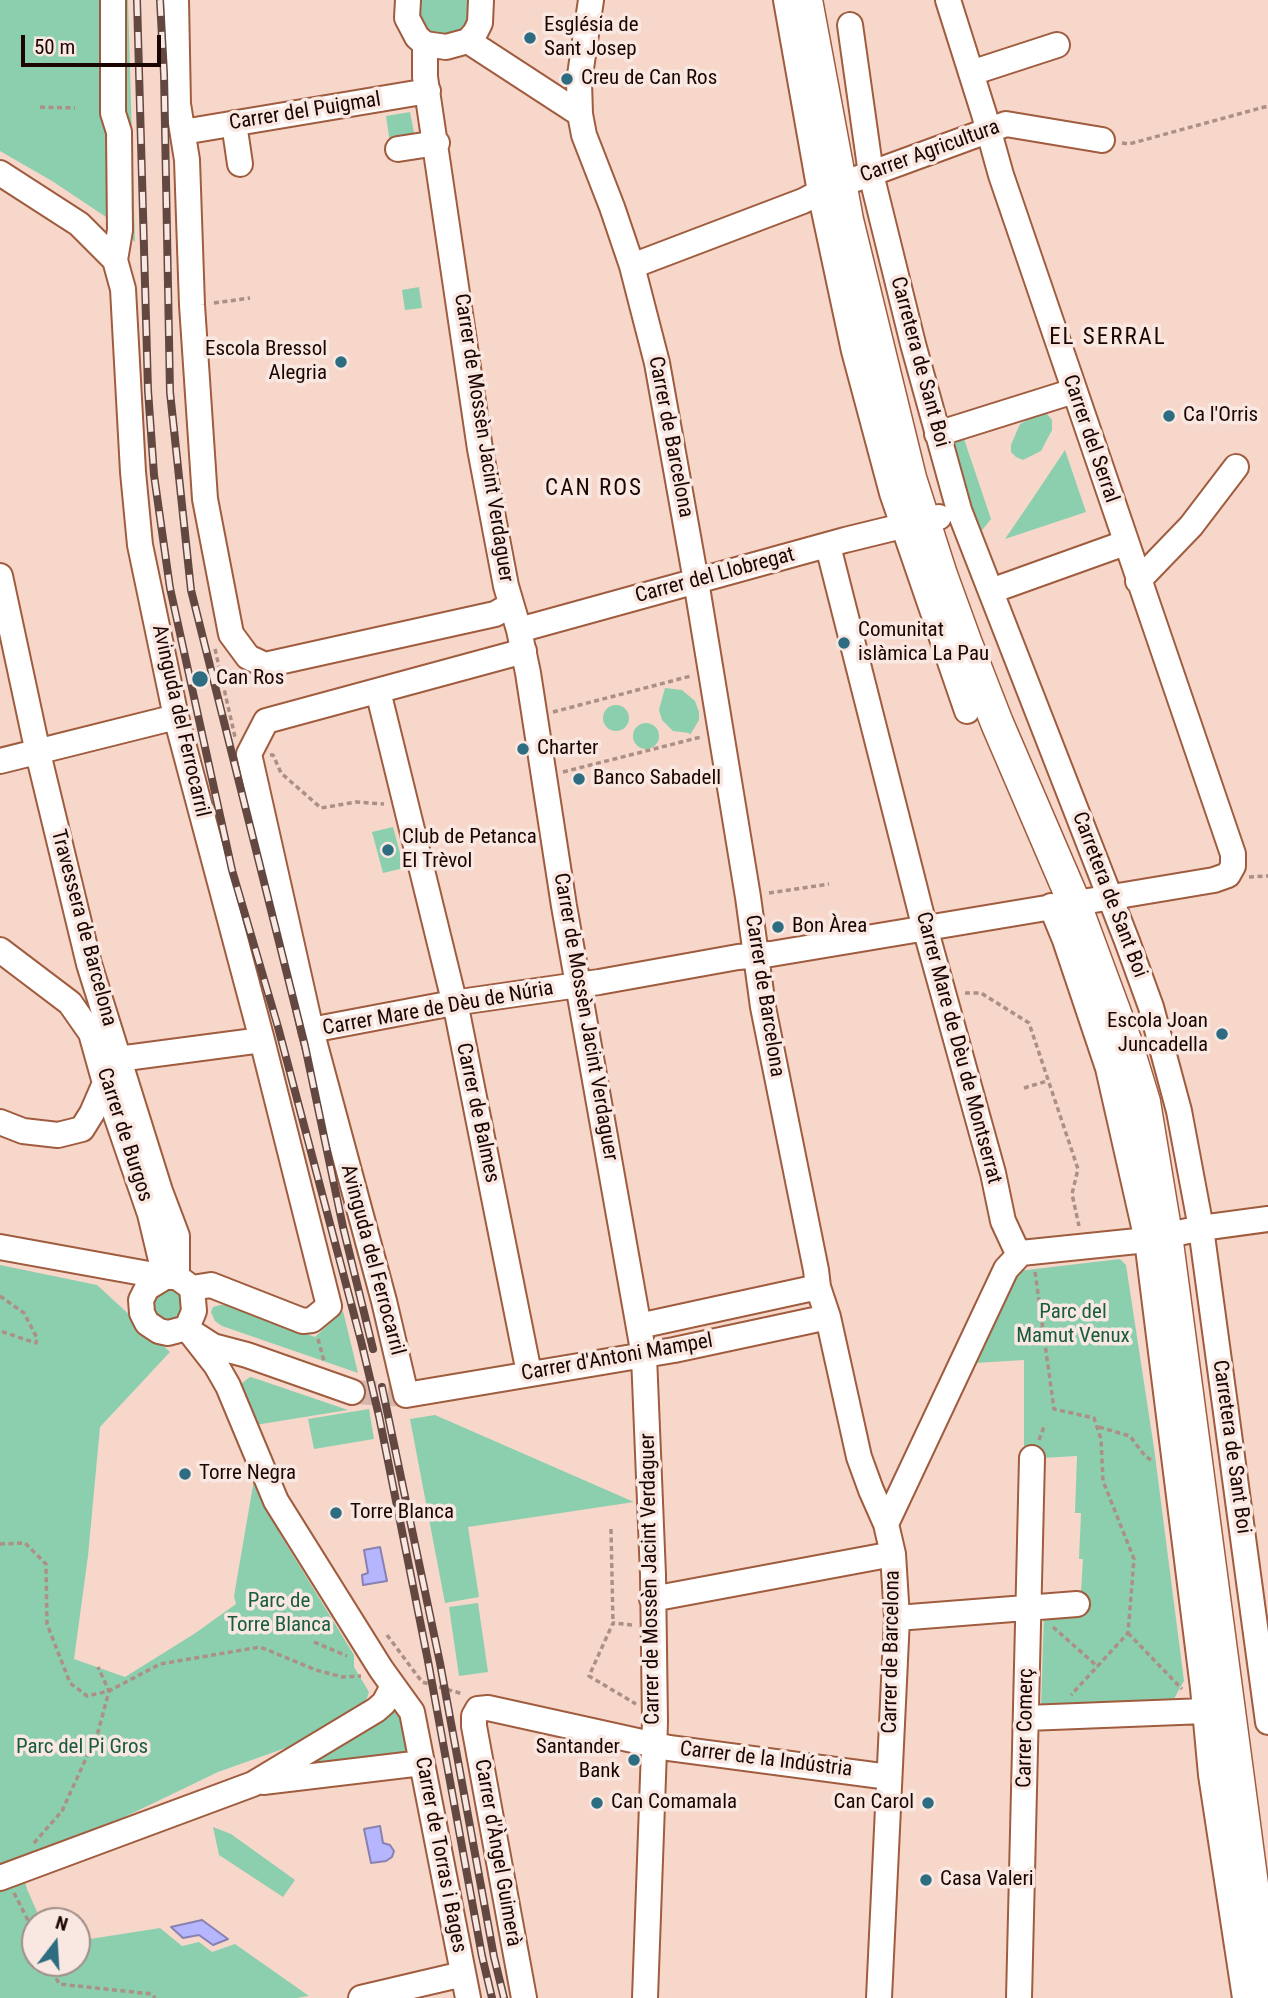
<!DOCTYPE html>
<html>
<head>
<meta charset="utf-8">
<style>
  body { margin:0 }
  #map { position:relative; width:1268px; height:1998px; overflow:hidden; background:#f7d7ca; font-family:"Roboto Condensed",sans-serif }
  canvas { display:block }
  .north { position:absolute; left:21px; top:1907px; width:70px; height:70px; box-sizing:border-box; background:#f9e8e2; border:2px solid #a18d88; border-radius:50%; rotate:17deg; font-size:19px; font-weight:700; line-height:28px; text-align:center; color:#1c0400 }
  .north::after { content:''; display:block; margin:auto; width:24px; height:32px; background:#2d6c81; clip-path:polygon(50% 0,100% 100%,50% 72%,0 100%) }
  .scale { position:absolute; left:21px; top:35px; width:140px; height:32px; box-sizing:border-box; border:4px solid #1c0400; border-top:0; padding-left:9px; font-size:21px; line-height:24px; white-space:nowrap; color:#1c0400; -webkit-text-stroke:5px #f9e8e2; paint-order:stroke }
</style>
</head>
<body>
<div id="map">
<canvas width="1268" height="1998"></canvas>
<div class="north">N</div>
<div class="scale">50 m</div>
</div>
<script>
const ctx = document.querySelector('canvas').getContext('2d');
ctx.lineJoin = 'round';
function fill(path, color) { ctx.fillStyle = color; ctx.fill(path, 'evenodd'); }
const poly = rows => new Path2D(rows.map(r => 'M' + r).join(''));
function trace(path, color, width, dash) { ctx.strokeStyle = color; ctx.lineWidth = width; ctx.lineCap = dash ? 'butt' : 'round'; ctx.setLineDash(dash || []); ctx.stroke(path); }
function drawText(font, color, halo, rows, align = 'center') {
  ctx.font = font + ' "Roboto Condensed",sans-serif'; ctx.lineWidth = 7; ctx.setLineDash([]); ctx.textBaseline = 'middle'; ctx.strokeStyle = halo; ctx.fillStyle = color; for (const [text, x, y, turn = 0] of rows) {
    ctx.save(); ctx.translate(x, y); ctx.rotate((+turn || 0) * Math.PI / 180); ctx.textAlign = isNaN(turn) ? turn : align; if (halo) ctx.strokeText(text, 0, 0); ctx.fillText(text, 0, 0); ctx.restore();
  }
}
const green = poly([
  [0,0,128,0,135,242,106,217,52,181,0,151],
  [421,0,467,0,470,8,468,19,461,29,452,33,437,33,431,31,426,27,420,16],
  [410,112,415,138,390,143,386,116],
  [419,287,422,308,405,310,402,290],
  [1047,414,1052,420,1052,430,1041,451,1023,460,1016,457,1011,452,1011,445,1020,424,1036,415],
  [962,433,991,519,979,534,953,452,952,442],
  [1065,450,1086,512,1005,539,1033,498],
  [665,688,682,690,695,701,699,712,699,720,690,735,689,733,673,731,662,720,659,710],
  '603 718a13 13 0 1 1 26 0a13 13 0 1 1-26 0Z',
  '633 736a13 13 0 1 1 26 0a13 13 0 1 1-26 0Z',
  [393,827,404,868,383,873,372,832],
  [1120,1259,1126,1265,1154,1448,1184,1681,1171,1704,1041,1708,1044,1612,1080,1609,1083,1559,1079,1559,1081,1513,1075,1513,1077,1456,1024,1459,1024,1360,975,1363,1018,1271],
  [0,1265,97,1285,170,1352,100,1427,88,1556,74,1659,125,1677,194,1634,236,1604,234,1596,255,1474,280,1534,354,1655,354,1667,369,1692,365,1704,294,1745,218,1772,110,1824,19,1860,27,1889,41,1921,35,1921,35,1963,77,1963,77,1938,90,1939,160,1928,182,1946,199,1942,212,1952,235,1944,309,1996,296,1998,0,1998],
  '154 1304a15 15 0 1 1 30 0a15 15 0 1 1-30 0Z',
  [220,1305,229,1305,315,1337,343,1311,358,1373,222,1326,215,1321,211,1312,213,1307],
  [250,1377,254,1378,348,1410,255,1425,241,1387,242,1383],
  [369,1409,374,1439,314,1449,308,1419],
  [435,1415,634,1502,468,1527,479,1597,445,1603,410,1419],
  [478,1603,488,1672,459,1676,449,1607],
  [393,1707,405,1722,412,1752,275,1776],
  [213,1827,231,1834,295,1880,283,1897,219,1855]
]);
const water = poly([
  [380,1547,387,1581,363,1585,362,1575,368,1573,364,1550,380,1547],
  [380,1826,383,1843,390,1845,394,1851,392,1857,386,1861,371,1863,364,1829,380,1826],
  [202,1920,228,1939,213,1945,199,1935,183,1938,171,1927,202,1920]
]);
const minorTunnel = poly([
  [352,1392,406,1395]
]);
const path = poly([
  [40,107,75,108],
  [1122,143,1129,144,1268,106],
  [214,303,250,298],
  [215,649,235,737],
  [215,686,223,684],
  [553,712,691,676],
  [270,755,273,755,281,773,321,808,356,802,384,804],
  [563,772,701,737],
  [1249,877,1268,876],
  [769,893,829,884],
  [965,993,981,993,1029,1023,1078,1169,1072,1194,1079,1226],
  [1024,1088,1047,1081],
  [1035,1272,1054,1409,1094,1418,1101,1439,1103,1481,1134,1559,1128,1633,1071,1695],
  [0,1296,24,1313,37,1338,36,1343,0,1331],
  [318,1339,324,1361],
  [1099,1427,1130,1436,1145,1456,1154,1462],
  [1039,1440,1045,1424],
  [611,1529,613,1623],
  [0,1544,25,1543,46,1564,47,1624,70,1683,87,1696,109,1691,160,1664,260,1647,316,1670,343,1677,361,1676],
  [632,1625,613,1623,589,1676,636,1704],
  [1053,1627,1098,1667],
  [1128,1633,1182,1689],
  [387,1635,422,1682,463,1694],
  [314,1642,347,1656],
  [34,1843,62,1811,98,1732,109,1691,98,1667],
  [14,1893,35,1934],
  [49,1963,59,1984,152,1994,155,1998]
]);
const minor = poly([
  [113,0,113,113,119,132,120,230,115,260],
  [176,0,178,104,187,160,192,305,205,499,231,634,248,657,265,665,495,614,511,605],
  [408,0,407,18,417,37,425,44,446,47,468,41,475,33,480,23,481,0],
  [591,0,579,82,580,114,584,135,612,207,632,266,657,363,696,581,748,897,763,1007,816,1270,818,1287,828,1317,859,1457,871,1490,886,1524,893,1554,897,1618,879,1998],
  [786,0,820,192,854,351,892,493,967,711],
  [850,25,871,174,913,344,959,510,1127,941,1151,1007,1179,1111,1201,1228,1268,1722],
  [468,41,580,114],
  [425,44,425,77,480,449,506,586,519,630,528,673,564,906,644,1356,653,1575,655,1722,645,1998],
  [971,73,1057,45],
  [234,123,240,164],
  [183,132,428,91],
  [398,149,437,143],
  [0,173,79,224,115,260,123,289,133,472,140,545,176,717,262,1040,329,1306,312,1320,303,1321,211,1285,192,1288],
  [856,179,1006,124,1102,140],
  [632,266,803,201,820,192],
  [937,434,1074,391],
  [828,546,921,913,993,1173,1003,1221,1016,1249,1021,1253],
  [0,576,38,753,89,964,160,1191,177,1236,177,1277],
  [1138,581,1191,526,1236,467],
  [991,591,1125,543],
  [519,630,845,540,939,517],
  [524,651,266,721,249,754,311,1030,384,1301,406,1395,674,1350,828,1317],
  [378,691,458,1017,529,1373],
  [0,761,176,717],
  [1051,906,1065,940,1108,1068,1147,1240,1203,1688,1211,1775,1245,1998],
  [0,950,70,1003,91,1033,105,1083,150,1214,165,1277],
  [311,1030,453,1003,599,982,738,957,771,954,1214,880,1228,875,1233,866,1233,854,1001,175,984,114,948,0],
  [118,1059,262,1040],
  [0,1122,23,1131,58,1135,82,1129,92,1113,105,1083],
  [0,1247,165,1277,177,1277,192,1288,194,1311,187,1328],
  [1021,1253,1147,1240,1201,1228,1268,1219],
  [165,1277,147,1288,141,1300,142,1313,147,1323,159,1331,168,1333,187,1328],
  [639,1326,818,1287],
  [187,1328,216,1365,228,1386,276,1501,381,1669,412,1712,468,1998],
  [196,1335,213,1346,247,1355,352,1392],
  [886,1524,1006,1269,1021,1253],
  [652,1599,893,1554],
  [897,1618,1077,1604],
  [1027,1718,1205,1711],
  [263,1782,422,1763],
  [0,1878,253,1784,376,1710,384,1703,393,1686],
  [361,1998,463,1974],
  [524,1998,474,1726,474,1716,478,1709,488,1708,669,1748,889,1777],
  [1019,1998,1032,1458]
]);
const major = poly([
  [806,0,847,220,910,478,941,575,965,641,997,723,1074,902,1126,1043,1144,1102,1166,1235,1267,1998]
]);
const rail = poly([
  [137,0,148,390,154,475,170,588,232,870,278,1027,361,1341,379,1416,428,1661,482,1956,492,1998],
  [160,0,164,74,170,392,191,590,305,1046,343,1227,373,1349],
  [382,1387,440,1663,494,1957,504,1998]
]);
const markers = [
  [530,38,7,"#2d6c81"],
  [567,79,7,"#2d6c81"],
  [341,362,7,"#2d6c81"],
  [1169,416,7,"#2d6c81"],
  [844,643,7,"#2d6c81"],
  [200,679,9,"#2d6c81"],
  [523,749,7,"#2d6c81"],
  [579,779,7,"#2d6c81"],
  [388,850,7,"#2d6c81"],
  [778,927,7,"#2d6c81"],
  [1222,1034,7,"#2d6c81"],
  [185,1474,7,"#2d6c81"],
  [336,1513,7,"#2d6c81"],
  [634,1760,7,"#2d6c81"],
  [597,1803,7,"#2d6c81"],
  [928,1803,7,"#2d6c81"],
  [926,1880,7,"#2d6c81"]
];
const poiNames = [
  ["Església de",544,26],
  ["Sant Josep",544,50],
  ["Creu de Can Ros",581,79],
  ["Escola Bressol",327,350,"right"],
  ["Alegria",327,374,"right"],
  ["Ca l'Orris",1183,416],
  ["Comunitat",858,631],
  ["islàmica La Pau",858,655],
  ["Can Ros",216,679],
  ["Charter",537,749],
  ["Banco Sabadell",593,779],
  ["Club de Petanca",402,838],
  ["El Trèvol",402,862],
  ["Bon Àrea",792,927],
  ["Escola Joan",1208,1022,"right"],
  ["Juncadella",1208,1046,"right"],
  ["Torre Negra",199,1474],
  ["Torre Blanca",350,1513],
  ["Santander",620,1748,"right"],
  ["Bank",620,1772,"right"],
  ["Can Comamala",611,1803],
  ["Can Carol",914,1803,"right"],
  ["Casa Valeri",940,1880]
];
const streetNames = [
  ["Carrer del Puigmal",305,112,-9],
  ["Carrer Agricultura",930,152,-20],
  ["Carretera de Sant Boi",919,362,75],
  ["Carrer de Barcelona",670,437,79],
  ["Carrer de Mossèn Jacint Verdaguer",483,438,81],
  ["Carrer del Serral",1090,439,71],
  ["Carrer del Llobregat",715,576,-15],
  ["Avinguda del Ferrocarril",180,721,77],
  ["Carretera de Sant Boi",1109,895,69],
  ["Travessera de Barcelona",83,928,75],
  ["Carrer de Barcelona",764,996,81],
  ["Carrer Mare de Dèu de Núria",438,1009,-10],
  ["Carrer de Mossèn Jacint Verdaguer",585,1017,80],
  ["Carrer Mare de Dèu de Montserrat",958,1048,75],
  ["Carrer de Balmes",477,1113,78],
  ["Carrer de Burgos",124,1135,72],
  ["Avinguda del Ferrocarril",372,1260,75],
  ["Carrer d'Antoni Mampel",617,1358,-10],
  ["Carretera de Sant Boi",1231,1447,82],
  ["Carrer de Mossèn Jacint Verdaguer",651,1579,-91],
  ["Carrer de Barcelona",892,1652,-89],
  ["Carrer Comerç",1026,1728,-89],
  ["Carrer de la Indústria",766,1760,7],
  ["Carrer d'Àngel Guimerà",497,1853,80],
  ["Carrer de Torras i Bages",440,1855,79]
];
const parkNames = [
  ["Parc del",1073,1313],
  ["Mamut Venux",1073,1337],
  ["Parc de",279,1602],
  ["Torre Blanca",279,1626],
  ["Parc del Pi Gros",82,1748]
];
const neighbourhoodNames = [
  ["EL SERRAL",1108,338],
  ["CAN ROS",594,489]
];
fill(green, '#8bcfaf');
fill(water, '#b6b6fe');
trace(water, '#8881b2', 2);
trace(minorTunnel, '#d6b7ac', 24, [24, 12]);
trace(minor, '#a05c3e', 28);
trace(major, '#a05c3e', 35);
trace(path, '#ac8f85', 3.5, [5, 3.5]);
trace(minor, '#fff', 24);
trace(major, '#fff', 32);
trace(rail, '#634841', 8);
trace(rail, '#f9e8e2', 5, [16]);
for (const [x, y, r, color] of markers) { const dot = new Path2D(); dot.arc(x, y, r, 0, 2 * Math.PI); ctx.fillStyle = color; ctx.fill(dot); trace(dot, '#f9e8e2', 2.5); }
drawText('21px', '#1c0400', '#f9e8e2', poiNames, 'left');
drawText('21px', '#1c0400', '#f9e8e2', streetNames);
drawText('21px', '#175b41', '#f9e8e2', parkNames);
ctx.letterSpacing = '2px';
drawText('23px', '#1c0400', '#f9e8e2', neighbourhoodNames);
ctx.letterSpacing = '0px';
</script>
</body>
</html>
